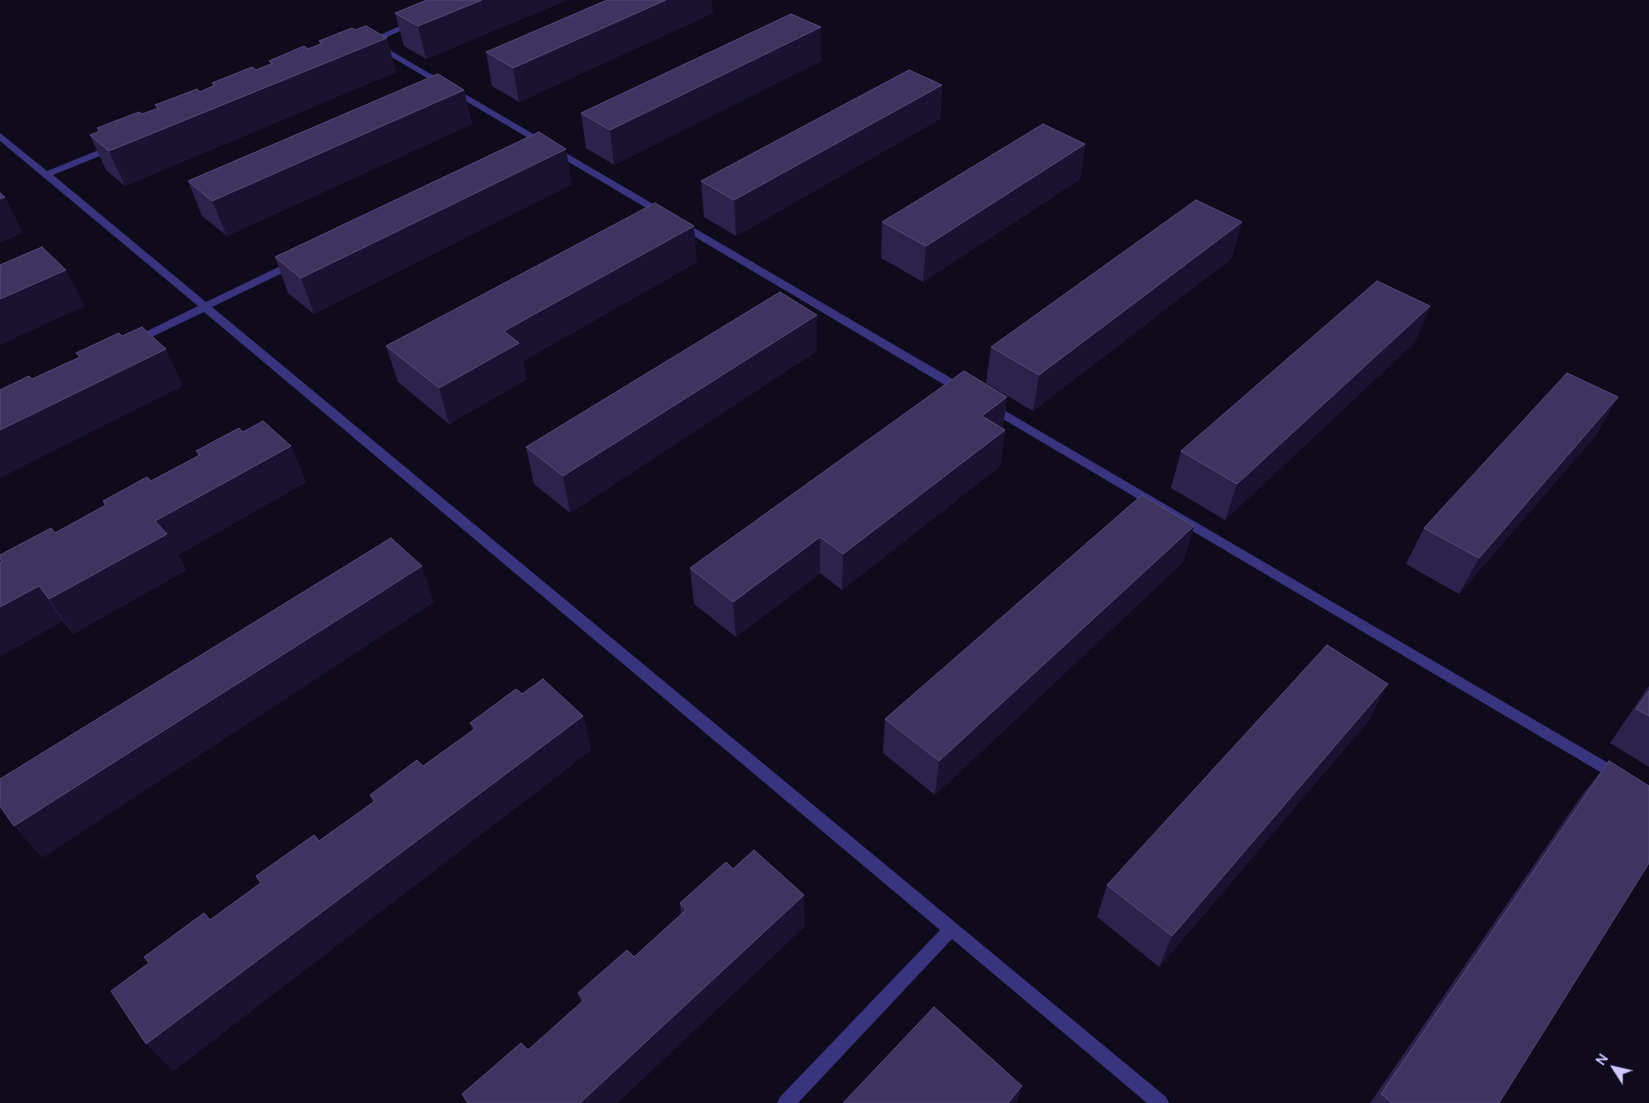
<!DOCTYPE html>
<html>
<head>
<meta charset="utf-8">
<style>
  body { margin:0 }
  #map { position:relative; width:1649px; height:1103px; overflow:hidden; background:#0f0b1d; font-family:Manrope,sans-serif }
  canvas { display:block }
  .north { position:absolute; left:1589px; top:1043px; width:50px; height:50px; -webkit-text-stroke:4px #0f0b1d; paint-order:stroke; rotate:305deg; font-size:14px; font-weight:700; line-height:20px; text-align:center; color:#d0c7ff }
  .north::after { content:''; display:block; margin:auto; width:18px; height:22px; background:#d0c7ff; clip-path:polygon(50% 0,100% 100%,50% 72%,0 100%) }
</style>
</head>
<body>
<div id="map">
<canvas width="1649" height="1103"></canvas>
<div class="north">N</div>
</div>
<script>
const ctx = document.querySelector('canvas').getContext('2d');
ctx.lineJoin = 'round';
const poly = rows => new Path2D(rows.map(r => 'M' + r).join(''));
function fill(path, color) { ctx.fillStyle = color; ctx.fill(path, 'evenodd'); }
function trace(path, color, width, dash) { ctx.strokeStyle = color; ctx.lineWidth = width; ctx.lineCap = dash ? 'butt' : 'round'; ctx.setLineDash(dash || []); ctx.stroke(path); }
const service = poly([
  [411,21,418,23,376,42,968,388,970,391,968,394,960,394,373,46,373,43,368,44,364,42,411,21],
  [0,133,47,171,111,145,117,145,117,149,53,175,206,302,291,261,299,261,299,265,212,307,1166,1097,1169,1103,1147,1103,952,939,798,1103,777,1103,780,1097,940,930,204,312,139,343,131,343,130,341,131,339,198,306,0,141,0,133],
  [990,402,1622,771,1624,775,1622,779,1617,781,1612,779,986,409,984,406,986,403,990,402]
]);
const wall = poly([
  [427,0,567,0,426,59,404,46,395,13],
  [713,13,519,102,492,86,486,52],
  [319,41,396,72,125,186,106,170,90,135,98,132,97,128,142,114,157,109,155,105,200,92,213,86,212,83,256,70,270,64,269,61,308,49,320,44],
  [821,61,614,165,586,148,581,113],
  [942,85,940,119,736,236,704,217,701,181],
  [464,90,472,124,227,236,202,216,188,181],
  [1085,144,1080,179,923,282,881,258,882,222],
  [572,184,314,314,288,293,275,257],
  [1232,258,1033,411,986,383,991,347],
  [697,262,523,361,527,379,449,424,398,382,386,346],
  [1430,306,1415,342,1225,520,1171,488,1181,451],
  [817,351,570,513,534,484,526,447],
  [1007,397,1003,428,1005,430,1000,466,842,590,820,573,736,637,694,604,690,568],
  [243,432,291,446,306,482,178,555,186,570,73,634,63,621,0,559,0,555,55,533,105,506,103,501,151,481,198,456,196,451],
  [1597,434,1459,594,1406,564,1424,528],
  [1194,526,1183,562,935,795,883,753,885,719],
  [1649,686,1649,767,1610,743],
  [522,694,583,716,591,750,173,1071,210,920,260,883,256,876,319,841,373,802,370,795,423,766,473,730,470,723],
  [1370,719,1159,967,1097,917,1107,885],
  [1609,761,1499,1103,1370,1103,1582,795],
  [733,869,805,926,617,1103,467,1103,462,1094,528,1050,581,1003,578,993,634,957,681,914,680,903]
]);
const shadedWall = poly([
  [482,0,567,0,426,59,418,26],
  [666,0,712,0,713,13,519,102,513,68],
  [821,27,821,61,614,165,610,130],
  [387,38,396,72,125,186,109,151],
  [942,85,940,119,736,236,734,200],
  [464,90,472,124,227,236,212,201],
  [1085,144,1080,179,923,282,926,246],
  [566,149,572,184,314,314,301,278],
  [5,197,23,233,0,243,0,199],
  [1242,222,1232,258,1033,411,1039,375],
  [694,226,697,262,523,361,527,379,449,424,439,388,504,331],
  [66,270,85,306,0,345,0,299],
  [1430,306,1415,342,1225,520,1237,484],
  [817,315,817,351,570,513,563,476],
  [166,349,183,386,0,478,0,430],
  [1007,397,1002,432,1005,430,1000,466,842,590,843,554,982,416],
  [1618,397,1597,434,1459,594,1479,558],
  [291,446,306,482,178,555,186,570,73,634,49,599,155,521],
  [1194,526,1183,562,935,795,939,761],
  [820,537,820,573,736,637,733,602],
  [422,566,434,602,42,858,14,826],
  [39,586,63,621,0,657,0,607],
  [1388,684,1370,719,1159,967,1172,936],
  [583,716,591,750,173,1071,146,1044],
  [804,895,805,926,617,1103,580,1103],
  [1022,1086,1017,1103,1008,1103]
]);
const building = poly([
  [427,0,482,0,418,26,395,13,427,0],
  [607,0,666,0,513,68,486,52,607,0],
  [791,14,821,27,610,130,581,113,791,14],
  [366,26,387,38,109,151,90,135,100,131,97,128,139,112,142,114,159,108,155,105,197,89,200,92,215,85,212,83,252,67,256,70,273,63,269,61,304,46,308,49,323,43,319,41,352,28,355,30,366,26],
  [909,70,942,85,734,200,701,181,909,70],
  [438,74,464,90,212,201,188,181,438,74],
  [1043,124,1085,144,926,246,882,222,1043,124],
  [539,132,566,149,301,278,275,257,539,132],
  [0,193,5,197,0,199,0,193],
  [1196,200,1242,222,1039,375,991,347,1196,200],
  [655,203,694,226,504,331,519,343,439,388,386,346,655,203],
  [42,247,66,270,0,299,0,265,42,247],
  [1377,281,1430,306,1237,484,1181,451,1377,281],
  [780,292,817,315,563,476,526,447,780,292],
  [142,327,166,349,0,430,0,390,29,376,32,379,80,357,76,353,119,333,122,336,142,327],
  [964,371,1007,397,982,416,1005,430,843,554,820,537,733,602,690,568,964,371],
  [1567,373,1618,397,1479,558,1424,528,1567,373],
  [263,421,291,446,155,521,167,534,49,599,39,586,0,607,0,562,2,561,0,559,0,555,51,528,55,533,106,505,103,501,147,477,151,481,200,455,196,451,239,428,243,432,263,421],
  [1142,495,1194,526,939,761,885,719,1142,495],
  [391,538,422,566,14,826,0,806,0,779,391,538],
  [1327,645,1388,684,1172,936,1107,885,1327,645],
  [543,679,583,716,146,1044,111,991,149,963,144,957,204,913,210,920,261,883,256,876,314,835,319,841,375,801,370,795,417,760,423,766,476,728,470,723,516,689,522,694,543,679],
  [1649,691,1649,716,1636,709,1649,691],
  [1609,761,1649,786,1649,863,1499,1103,1392,1103,1381,1094,1609,761],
  [754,850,804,895,580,1103,468,1103,462,1094,521,1043,528,1050,584,1000,578,993,627,950,634,957,686,910,680,903,726,862,733,869,754,850],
  [934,1007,1022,1086,1008,1103,843,1103,934,1007]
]);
fill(service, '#3a337e');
fill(wall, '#2c224c');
fill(shadedWall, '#191231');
fill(building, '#3e3460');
trace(building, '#554b79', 1);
</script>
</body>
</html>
